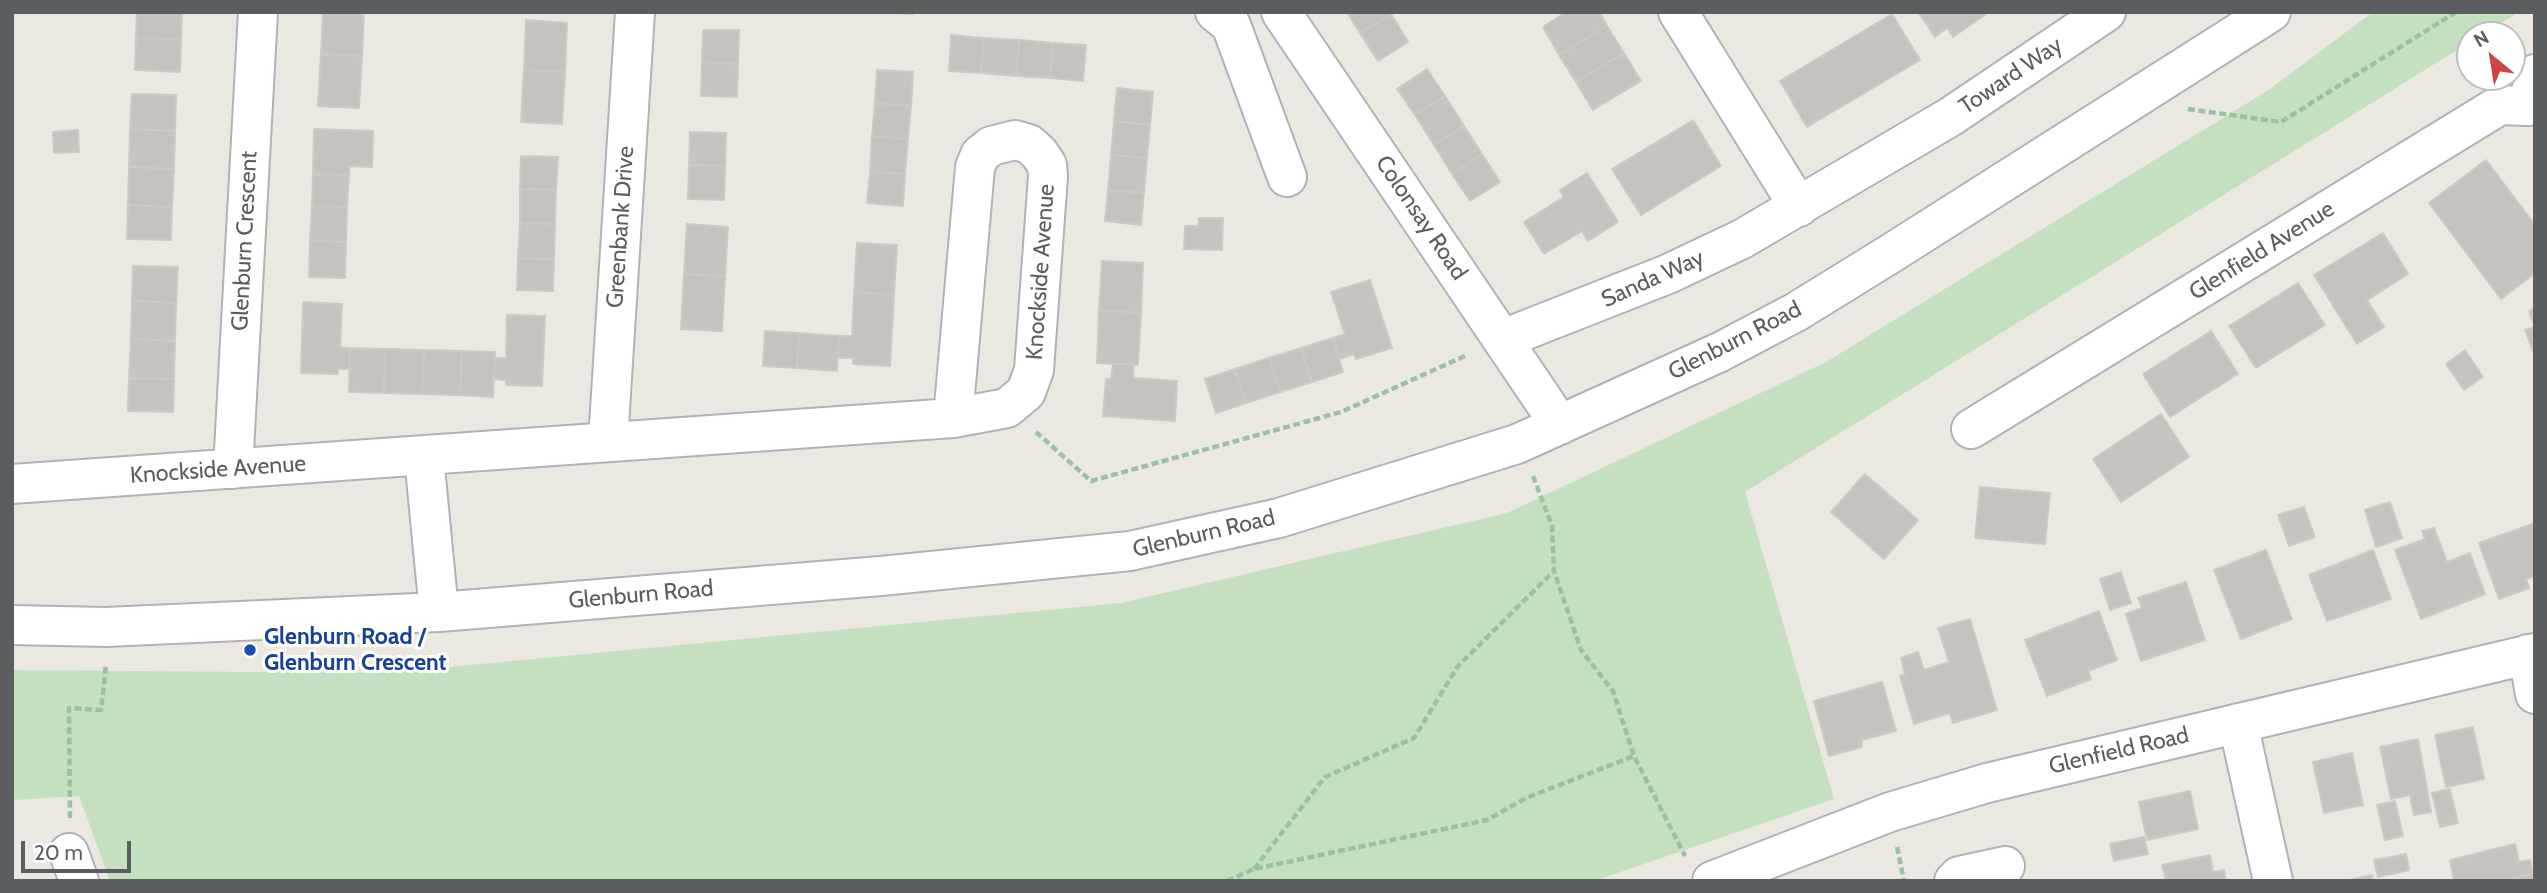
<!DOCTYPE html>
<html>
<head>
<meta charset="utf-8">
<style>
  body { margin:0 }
  #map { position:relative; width:2547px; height:893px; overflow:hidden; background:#ebe8e2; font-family:Cabin,sans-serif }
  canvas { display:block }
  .frame { position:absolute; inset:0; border:14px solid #5a5e61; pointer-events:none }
  .north { position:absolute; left:2456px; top:21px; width:70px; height:70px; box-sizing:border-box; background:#fff; border:2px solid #bdbfc0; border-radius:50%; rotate:330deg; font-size:19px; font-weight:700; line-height:28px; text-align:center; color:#5a5e61 }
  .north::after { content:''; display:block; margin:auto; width:24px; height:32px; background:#d14243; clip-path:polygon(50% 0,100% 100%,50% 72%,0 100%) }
  .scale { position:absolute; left:21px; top:841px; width:110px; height:32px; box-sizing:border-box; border:4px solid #5a5e61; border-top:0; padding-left:9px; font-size:21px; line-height:24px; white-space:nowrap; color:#5a5e61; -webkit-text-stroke:5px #fff; paint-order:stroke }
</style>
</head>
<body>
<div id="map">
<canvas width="2547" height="893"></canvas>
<div class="frame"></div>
<div class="north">N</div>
<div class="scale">20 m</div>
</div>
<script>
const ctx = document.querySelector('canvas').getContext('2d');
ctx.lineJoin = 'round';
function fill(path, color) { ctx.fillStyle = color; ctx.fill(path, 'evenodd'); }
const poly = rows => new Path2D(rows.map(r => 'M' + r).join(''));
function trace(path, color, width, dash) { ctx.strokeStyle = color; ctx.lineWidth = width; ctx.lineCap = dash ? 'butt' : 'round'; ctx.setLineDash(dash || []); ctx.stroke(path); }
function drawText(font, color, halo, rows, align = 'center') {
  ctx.font = font + ' Cabin,sans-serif'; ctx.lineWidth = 6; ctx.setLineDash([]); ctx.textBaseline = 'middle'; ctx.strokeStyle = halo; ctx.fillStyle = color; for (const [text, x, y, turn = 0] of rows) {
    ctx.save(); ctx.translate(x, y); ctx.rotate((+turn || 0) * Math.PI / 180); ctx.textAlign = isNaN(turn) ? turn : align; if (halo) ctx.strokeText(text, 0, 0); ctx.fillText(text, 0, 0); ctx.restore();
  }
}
const green = poly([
  [2373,12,2519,12,2482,35,2470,35,2470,42,1745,492,1834,799,1594,881,110,881,79,796,12,800,12,670,386,673,1121,603,1507,513,1826,362,2270,89]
]);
const building = poly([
  [137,12,182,12,181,39,136,38,137,12],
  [323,12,364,12,362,56,321,54,323,12],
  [876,12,913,12,913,14,876,12],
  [1347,12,1390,12,1391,14,1360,33,1347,12],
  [1566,12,1599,12,1607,26,1559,55,1543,27,1566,12],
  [1918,12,1989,12,1953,37,1947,28,1935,37,1918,12],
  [1391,14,1408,42,1378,61,1360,33,1391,14],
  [1892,14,1920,60,1807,127,1780,81,1892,14],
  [526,20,567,23,565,72,524,70,526,20],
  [1607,26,1624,53,1576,82,1559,55,1607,26],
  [703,30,739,30,738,64,702,62,703,30],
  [951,35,984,38,981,73,949,71,951,35],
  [136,38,181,39,180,72,135,70,136,38],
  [984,38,1019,40,1016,76,981,73,984,38],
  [1019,40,1053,43,1050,78,1016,76,1019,40],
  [1053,43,1086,45,1083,81,1050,78,1053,43],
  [1624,53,1641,81,1593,110,1576,82,1624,53],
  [321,54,362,56,359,108,318,106,321,54],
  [702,62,738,64,737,97,701,96,702,62],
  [1427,69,1445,96,1415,115,1397,89,1427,69],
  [524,70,565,72,562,124,521,122,524,70],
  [877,70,913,72,911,106,875,103,877,70],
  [1117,88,1153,92,1150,125,1114,121,1117,88],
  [132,94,176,95,175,131,130,129,132,94],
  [1445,96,1464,126,1434,145,1415,115,1445,96],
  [875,103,911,106,908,139,872,136,875,103],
  [1693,120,1721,166,1641,215,1612,169,1693,120],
  [1114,121,1150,125,1147,158,1111,155,1114,121],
  [1464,126,1482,154,1452,174,1434,145,1464,126],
  [130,129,175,131,174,169,129,167,130,129],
  [314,129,373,131,372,167,349,166,349,175,313,174,314,129],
  [78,130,79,152,54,153,53,132,78,130],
  [690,132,726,133,725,166,689,165,690,132],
  [872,136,908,139,905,174,870,172,872,136],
  [1482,154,1500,182,1470,201,1452,174,1482,154],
  [1111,155,1147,158,1144,193,1108,190,1111,155],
  [521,156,558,157,556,190,520,189,521,156],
  [2486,160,2535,225,2535,273,2501,299,2429,203,2486,160],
  [689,165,725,166,724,200,688,199,689,165],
  [129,167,174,169,172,207,128,205,129,167],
  [870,172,905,174,903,206,867,203,870,172],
  [1587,173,1618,222,1588,241,1582,231,1544,254,1524,222,1564,197,1560,190,1587,173],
  [313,174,349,175,347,207,312,206,313,174],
  [520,189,556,190,555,224,520,223,520,189],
  [1108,190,1144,193,1141,225,1105,221,1108,190],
  [128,205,172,207,171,240,127,239,128,205],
  [312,206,347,207,346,242,310,241,312,206],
  [1199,218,1223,218,1222,250,1184,249,1185,226,1198,226,1199,218],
  [520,223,555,224,554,259,518,258,520,223],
  [687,224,728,227,725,276,684,274,687,224],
  [2383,233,2408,274,2367,300,2384,327,2357,344,2314,275,2383,233],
  [310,241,346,242,345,278,309,277,310,241],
  [857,243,897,245,894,295,854,292,857,243],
  [518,258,554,259,553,291,517,290,518,258],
  [1102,261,1143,263,1141,313,1099,310,1102,261],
  [133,266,178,267,176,303,132,301,133,266],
  [684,274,725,276,722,331,681,329,684,274],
  [1370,280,1392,348,1356,359,1354,354,1339,359,1333,338,1345,334,1331,292,1370,280],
  [2298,283,2325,325,2256,368,2229,326,2298,283],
  [854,292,894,295,890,366,853,364,853,358,838,358,839,336,852,336,854,292],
  [132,301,176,303,175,341,131,339,132,301],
  [303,302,342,304,340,347,350,348,350,369,338,369,338,374,301,373,303,302],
  [2535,308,2535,322,2533,322,2529,311,2535,308],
  [1099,310,1141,313,1138,365,1097,363,1099,310],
  [507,315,545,316,542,386,506,385,506,380,494,379,495,358,506,358,507,315],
  [2535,327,2535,356,2525,330,2535,327],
  [765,331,799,333,797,368,763,366,765,331],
  [2211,331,2238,374,2170,417,2143,374,2211,331],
  [799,333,839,336,837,371,797,368,799,333],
  [1333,338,1343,372,1312,382,1301,348,1333,338],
  [131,339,175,341,174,379,129,378,131,339],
  [350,348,385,349,384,393,349,392,350,348],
  [1301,348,1312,382,1280,392,1269,358,1301,348],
  [385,349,424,350,422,394,384,393,385,349],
  [424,350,462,351,460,395,422,394,424,350],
  [2465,350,2483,377,2464,390,2446,364,2465,350],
  [462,351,495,352,493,397,460,395,462,351],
  [1269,358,1280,392,1246,403,1235,369,1269,358],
  [1113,364,1134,364,1133,378,1177,381,1175,421,1103,416,1106,379,1111,379,1113,364],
  [1235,369,1246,403,1216,413,1205,379,1235,369],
  [129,378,174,379,173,412,128,411,129,378],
  [2161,414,2189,457,2121,502,2093,459,2161,414],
  [1865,474,1918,520,1884,559,1831,512,1865,474],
  [1980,487,2050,493,2045,544,1975,538,1980,487],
  [2390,502,2402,538,2376,547,2365,510,2390,502],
  [2304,507,2315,537,2289,546,2278,515,2304,507],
  [2535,523,2535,576,2526,579,2529,588,2499,599,2479,543,2535,523],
  [2434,528,2447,562,2470,553,2485,594,2421,619,2395,550,2425,539,2422,531,2434,528],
  [2266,550,2292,619,2241,639,2214,570,2266,550],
  [2373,550,2391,599,2327,621,2309,575,2373,550],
  [2121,572,2131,603,2110,610,2100,579,2121,572],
  [2186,582,2205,640,2141,661,2126,614,2142,608,2138,598,2186,582],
  [2099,611,2117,660,2088,671,2091,679,2047,696,2025,640,2099,611],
  [1970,619,1997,710,1953,723,1950,713,1914,724,1900,676,1905,674,1901,658,1918,652,1924,670,1949,662,1938,628,1970,619],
  [1882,682,1896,731,1862,740,1862,747,1829,756,1814,701,1882,682],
  [2473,727,2484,779,2446,787,2435,735,2473,727],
  [2418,739,2431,812,2414,815,2410,795,2391,799,2380,747,2418,739],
  [2352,753,2363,805,2324,813,2313,762,2352,753],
  [2450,789,2458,823,2440,827,2432,793,2450,789],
  [2190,791,2198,829,2147,840,2139,802,2190,791],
  [2395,801,2403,836,2385,840,2377,805,2395,801],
  [2144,837,2148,854,2114,861,2110,844,2144,837],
  [2515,844,2519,862,2530,860,2533,874,2501,881,2454,881,2450,860,2515,844],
  [2406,854,2409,870,2378,877,2374,860,2406,854],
  [2210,855,2213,872,2224,870,2226,881,2166,881,2162,865,2210,855],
  [2533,874,2534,881,2501,881,2522,876,2533,874],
  [2372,875,2373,881,2345,881,2372,875]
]);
const path = poly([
  [2188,109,2281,122,2456,12],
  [1036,432,1091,481,1341,412,1467,355],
  [1533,476,1552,526,1554,571,1581,650,1613,691,1634,756,1685,856],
  [70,818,69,708,101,710,106,665],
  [1897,847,1904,881],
  [1254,869,1325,777,1414,738,1458,666,1554,571],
  [1227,881,1254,869,1487,820,1526,798,1634,756]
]);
const minor = poly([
  [1215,12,1231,25,1287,177],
  [1281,12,1560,425],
  [1678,12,1799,207],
  [1503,339,1668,274,1742,239,1950,117,2106,12],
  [1971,429,2500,105,2528,106,2535,74],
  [608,442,635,12],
  [424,457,439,612],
  [233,469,258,12],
  [12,484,953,418,1007,408,1026,392,1034,370,1048,176,1047,165,1039,153,1029,144,1015,140,991,146,980,155,975,167,953,418],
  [12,625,106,627,439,612,881,576,1130,551,1279,518,1517,444,1720,352,1796,312,1890,254,2271,12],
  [2528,654,2535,694],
  [2238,723,2273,881],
  [69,853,79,881],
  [1712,881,1890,812,1987,783,2535,653],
  [1954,881,1959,876,2005,866]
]);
const markers = [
  [250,650,7,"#1a4fb4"]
];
const streetNames = [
  ["Toward Way",2011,76,-34],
  ["Colonsay Road",1421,218,56],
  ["Greenbank Drive",621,227,-86],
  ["Glenburn Crescent",245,241,-87],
  ["Glenfield Avenue",2262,251,-32],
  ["Knockside Avenue",1041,272,-86],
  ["Sanda Way",1653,279,-24],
  ["Glenburn Road",1735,341,-27],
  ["Knockside Avenue",218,470,-4],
  ["Glenburn Road",1204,534,-13],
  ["Glenburn Road",641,595,-5],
  ["Glenfield Road",2119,751,-13]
];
const transitNames = [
  ["Glenburn Road /",264,637],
  ["Glenburn Crescent",264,663]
];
fill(green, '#c4e0c1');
fill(building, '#c6c3bf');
trace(building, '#cfc9c1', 2);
trace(minor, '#afb3b6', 42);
trace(path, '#9bc0a3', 4.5, [7, 3.5]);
trace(minor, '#fff', 38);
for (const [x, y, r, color] of markers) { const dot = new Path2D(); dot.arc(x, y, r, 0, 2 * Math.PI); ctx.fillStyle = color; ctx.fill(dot); trace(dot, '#fff', 2.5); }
drawText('23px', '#5a5e61', '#fff', streetNames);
drawText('bold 23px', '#164399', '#fff', transitNames, 'left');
</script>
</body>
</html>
